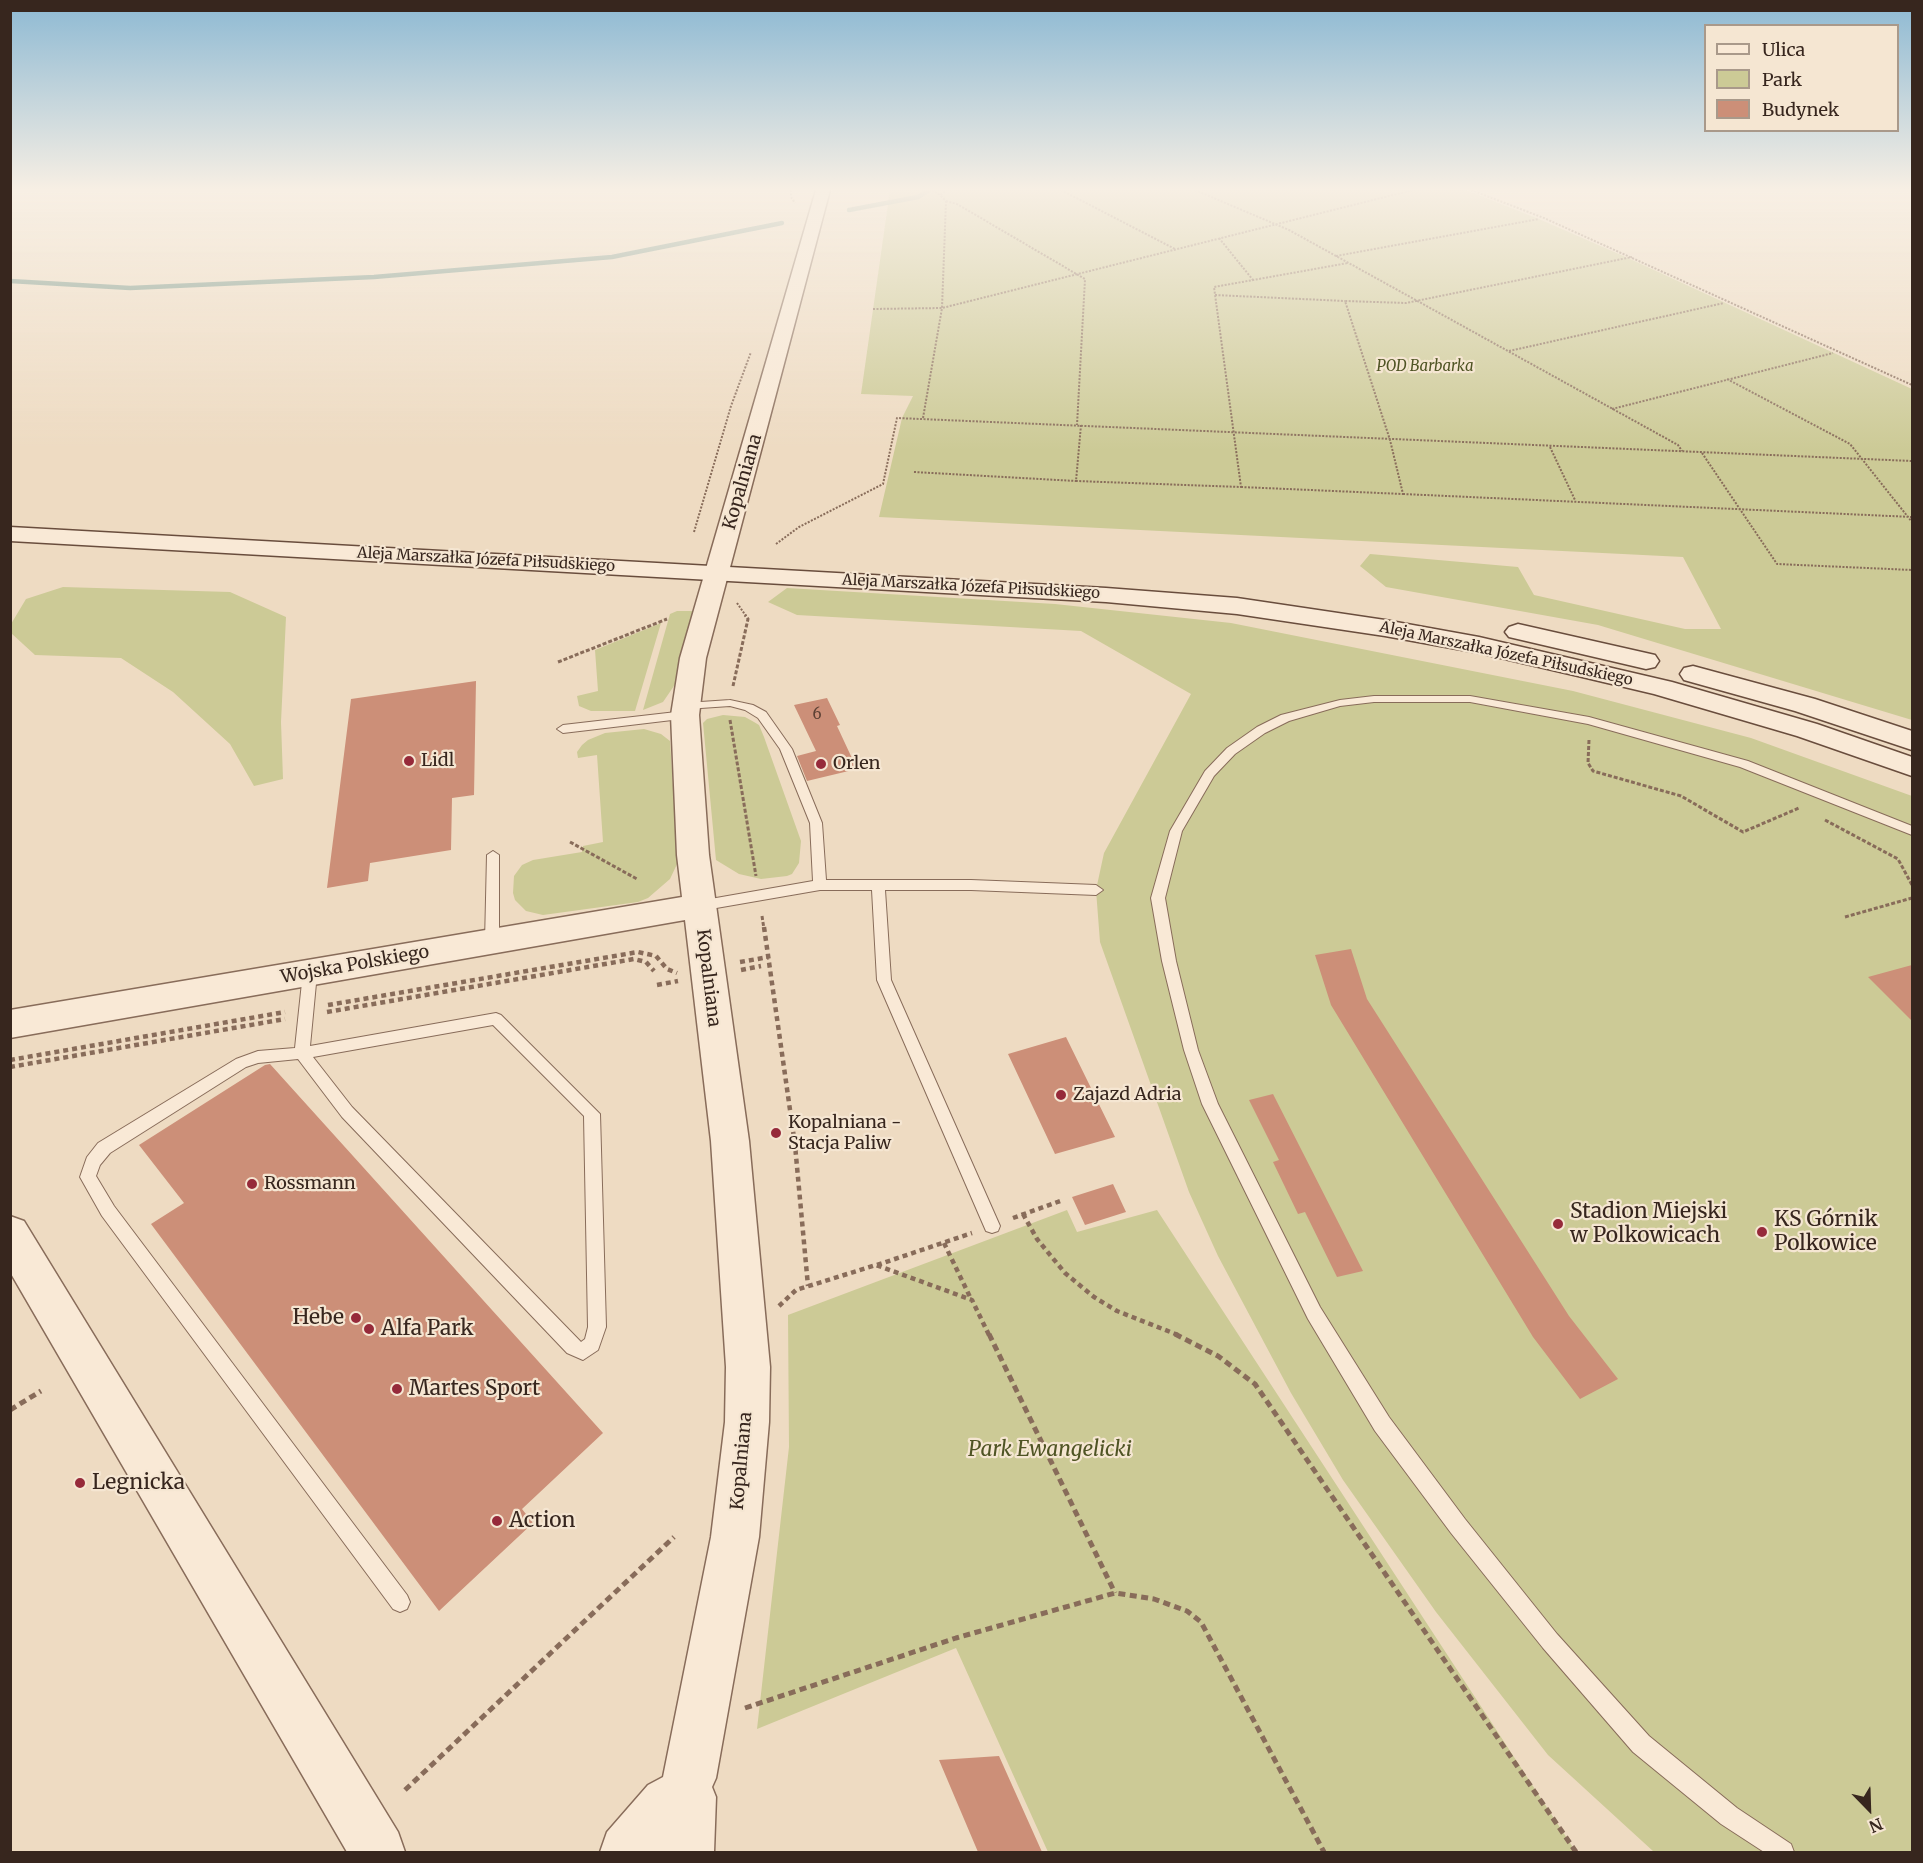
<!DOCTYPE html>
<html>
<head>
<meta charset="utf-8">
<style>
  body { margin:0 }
  #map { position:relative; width:1923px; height:1863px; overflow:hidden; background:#eedbc2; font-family:Merriweather,serif }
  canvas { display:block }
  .frame { position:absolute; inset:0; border:12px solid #37261e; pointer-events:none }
  .legend { position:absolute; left:1704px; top:24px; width:195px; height:108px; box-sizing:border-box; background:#f5e6d2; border:2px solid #a9998a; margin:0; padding:8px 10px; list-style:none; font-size:18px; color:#37261e }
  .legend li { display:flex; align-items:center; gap:12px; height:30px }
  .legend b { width:30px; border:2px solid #a9998a }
  .north { position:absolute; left:1839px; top:1779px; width:60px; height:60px; -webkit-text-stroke:4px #f5e6d2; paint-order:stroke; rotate:157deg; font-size:16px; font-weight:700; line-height:24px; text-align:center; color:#37261e }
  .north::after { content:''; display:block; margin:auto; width:21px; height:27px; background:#37261e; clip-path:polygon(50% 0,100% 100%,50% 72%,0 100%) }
</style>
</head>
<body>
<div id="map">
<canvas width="1923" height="1863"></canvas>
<div class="frame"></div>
<ul class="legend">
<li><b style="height:8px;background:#f9e9d6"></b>Ulica</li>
<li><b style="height:16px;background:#ccca96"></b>Park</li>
<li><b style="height:16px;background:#cc8f78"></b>Budynek</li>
</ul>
<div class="north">N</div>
</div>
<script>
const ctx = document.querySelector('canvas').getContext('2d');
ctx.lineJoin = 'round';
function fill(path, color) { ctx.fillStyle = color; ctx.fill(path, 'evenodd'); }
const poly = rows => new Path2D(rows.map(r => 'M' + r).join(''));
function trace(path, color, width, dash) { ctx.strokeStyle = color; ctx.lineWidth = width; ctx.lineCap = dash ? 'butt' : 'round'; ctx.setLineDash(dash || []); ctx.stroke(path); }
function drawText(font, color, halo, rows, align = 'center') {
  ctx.font = font + ' Merriweather,serif'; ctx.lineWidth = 4.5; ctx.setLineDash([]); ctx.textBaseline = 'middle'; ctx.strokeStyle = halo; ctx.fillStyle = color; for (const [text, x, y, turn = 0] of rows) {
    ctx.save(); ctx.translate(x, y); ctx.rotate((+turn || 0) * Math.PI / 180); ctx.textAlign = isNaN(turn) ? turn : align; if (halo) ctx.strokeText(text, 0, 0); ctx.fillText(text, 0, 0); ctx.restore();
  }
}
const green = poly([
  [890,190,1466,190,1539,219,1628,258,1912,389,1912,720,1598,625,1386,587,1360,566,1370,554,1518,567,1534,595,1685,629,1721,629,1683,557,879,517,902,418,913,396,861,394],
  [63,587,230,592,286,617,281,722,283,779,254,786,230,744,173,692,121,658,35,655,11,633,11,624,26,599],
  [787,588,1055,604,1231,623,1573,691,1751,738,1912,796,1912,1852,1654,1852,1548,1755,1436,1612,1343,1480,1291,1393,1218,1256,1189,1192,1100,942,1096,890,1104,853,1191,694,1081,631,797,615,768,602],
  [677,611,693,611,685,638,676,683,663,702,643,710,670,614],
  [661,623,635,711,591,711,579,706,577,696,598,691,595,650],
  [723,715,745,717,754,722,759,725,764,737,801,841,799,863,792,874,787,876,761,879,739,874,716,860,703,723,707,719],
  [644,729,661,734,670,741,678,862,670,879,648,898,638,902,543,915,526,911,515,900,513,893,514,876,522,865,533,860,582,852,583,846,603,842,597,755,578,758,577,752,582,745,588,740,605,733],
  [1067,1210,1077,1232,1157,1210,1576,1852,1048,1852,956,1648,757,1729,789,1447,788,1315]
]);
const stream = poly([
  [849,210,918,197,929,190],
  [10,281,130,288,374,277,612,257,782,223]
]);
const building = poly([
  [476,681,474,795,452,798,451,850,370,863,368,881,327,888,351,699],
  [827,698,840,725,837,726,857,769,807,781,797,756,816,751,794,705],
  [1351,949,1367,999,1569,1316,1618,1379,1580,1399,1533,1337,1331,1005,1315,955],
  [1912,965,1912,1021,1868,977],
  [1066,1037,1115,1137,1055,1154,1008,1054],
  [270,1064,603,1433,522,1509,533,1523,439,1611,151,1224,184,1203,139,1145,265,1065],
  [1273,1094,1363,1271,1337,1277,1305,1212,1298,1214,1273,1162,1279,1160,1249,1100],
  [1113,1184,1126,1212,1085,1225,1072,1197],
  [999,1756,1042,1852,978,1852,939,1760]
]);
const pathFar3 = poly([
  [791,190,791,197,795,203],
  [932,190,940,195],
  [1061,190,1175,249],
  [1195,190,1289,230,1678,445,1682,451],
  [1471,190,1544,218,1912,385],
  [946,201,957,204,1085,279,1077,425],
  [1219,238,1253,280],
  [1336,256,1539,219],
  [1215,295,1345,301],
  [873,309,942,308,1413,190],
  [1509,351,1724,303],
  [1727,379,1850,444,1912,522],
  [1612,409,1833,353],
  [923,418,942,308,946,201,940,195,947,190],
  [1081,425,1076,481,1241,487,1214,287,1348,263],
  [1550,447,1575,500],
  [1702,453,1777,564,1912,570],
  [914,472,1076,481],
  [1241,487,1403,494,1390,440,1345,301,1406,303,1632,257],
  [1403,494,1912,517],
  [694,532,731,406,751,352],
  [776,544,799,527,883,484,897,418,1912,461],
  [737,603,746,616]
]);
const pathFar2 = poly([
  [558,662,667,619],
  [733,686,748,619,745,615],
  [730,720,756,876],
  [1589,740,1588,763,1593,771,1681,796,1743,832,1799,808],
  [1825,820,1898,859,1912,885],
  [570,842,637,879],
  [762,916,764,929],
  [1845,917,1912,898]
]);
const pathFar1 = poly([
  [764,927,795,1145,808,1286],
  [740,962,769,957],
  [741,970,761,966],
  [657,985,678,981],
  [328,1005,638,952,656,956,667,969,677,973],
  [327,1012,634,959,646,962,654,971],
  [10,1060,285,1012],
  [10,1067,285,1019],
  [1023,1214,1037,1239,1065,1273,1094,1297,1117,1311,1178,1335],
  [1013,1218,1063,1200],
  [944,1243,971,1299],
  [877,1265,972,1233],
  [779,1306,796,1290,876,1265,972,1300,989,1335]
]);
const path = poly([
  [989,1334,1115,1593],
  [1175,1334,1218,1356,1255,1384,1576,1852],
  [10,1410,41,1391],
  [745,1708,956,1638,1115,1593,1154,1599,1187,1611,1201,1622,1324,1852],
  [405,1790,674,1537]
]);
const service = poly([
  [1374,696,1470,696,1589,717,1748,761,1912,826,1912,835,1740,767,1588,724,1470,702,1374,702,1340,706,1289,721,1265,733,1235,754,1214,776,1182,831,1165,898,1176,961,1198,1050,1218,1104,1320,1307,1389,1417,1465,1519,1557,1634,1649,1736,1737,1808,1791,1844,1794,1852,1764,1852,1721,1824,1633,1752,1543,1648,1451,1533,1375,1431,1308,1319,1202,1104,1184,1050,1162,961,1151,898,1170,831,1205,771,1227,748,1257,727,1281,715,1340,700,1374,696],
  [730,700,753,705,766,712,792,749,822,823,826,880,971,880,1096,885,1103,890,1096,895,971,890,885,890,891,980,1000,1226,998,1231,992,1233,986,1231,877,980,872,890,820,890,699,911,692,906,699,901,813,881,810,823,780,749,758,718,745,710,730,706,686,709,680,706,686,703,730,700],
  [685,711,691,715,689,718,563,733,557,729,563,725,685,711],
  [493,851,499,855,499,942,497,946,492,947,487,946,485,942,487,855,493,851],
  [310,968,315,969,317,973,310,1046,496,1013,501,1015,600,1114,606,1327,598,1350,583,1360,567,1353,342,1117,298,1059,258,1063,246,1067,110,1153,100,1165,96,1176,114,1206,407,1595,410,1602,407,1609,400,1612,393,1609,102,1216,80,1177,87,1157,98,1143,236,1059,258,1051,295,1048,303,973,305,969,310,968],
  [493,1025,584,1116,588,1327,585,1339,581,1342,352,1107,313,1057,493,1025]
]);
const tertiary = poly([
  [816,190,830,190,706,658,699,715,709,855,749,1141,770,1367,769,1422,759,1537,716,1778,712,1787,716,1797,714,1852,600,1852,607,1832,648,1785,663,1777,711,1537,725,1422,726,1367,711,1141,685,920,10,1038,10,1010,682,897,677,855,671,715,680,658,816,190],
  [10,1216,24,1221,398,1832,405,1852,347,1852,10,1272,10,1216]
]);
const secondary = poly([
  [10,527,1106,588,1237,598,1385,620,1479,637,1672,682,1817,724,1912,757,1912,776,1797,736,1654,694,1578,676,1479,653,1385,636,1237,614,1106,602,10,541,10,527],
  [1518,624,1655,655,1659,661,1655,667,1646,669,1509,637,1505,632,1509,627,1518,624],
  [1693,666,1815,699,1912,731,1912,750,1795,711,1684,680,1680,674,1684,668,1693,666]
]);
const markers = [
  [409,761,6,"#962a3a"],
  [821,764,6,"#962a3a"],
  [1061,1095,6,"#962a3a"],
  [776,1133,6,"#962a3a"],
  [252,1184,6,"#962a3a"],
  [1558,1224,6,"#962a3a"],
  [1762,1232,6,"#962a3a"],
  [356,1318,6,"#962a3a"],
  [369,1329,6,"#962a3a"],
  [397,1389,6,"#962a3a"],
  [80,1483,6,"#962a3a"],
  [497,1521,6,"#962a3a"]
];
const farParknames = [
  ["POD Barbarka",1425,367]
];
const farStreetnames = [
  ["Aleja Marszałka Józefa Piłsudskiego",486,560,3],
  ["Aleja Marszałka Józefa Piłsudskiego",971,587,3],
  ["Aleja Marszałka Józefa Piłsudskiego",1506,654,12]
];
const numberNames = [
  ["6",817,715]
];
const streetNames = [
  ["Kopalniana",743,482,-74],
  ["Wojska Polskiego",355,965,-10],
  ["Kopalniana",708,978,83],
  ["Kopalniana",742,1461,-85]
];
const poiNames = [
  ["Lidl",421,761],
  ["Orlen",833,764],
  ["Zajazd Adria",1073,1095],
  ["Kopalniana -",788,1123],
  ["Stacja Paliw",788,1144],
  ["Rossmann",264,1184]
];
const nearPoinames = [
  ["Stadion Miejski",1570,1212],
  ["w Polkowicach",1570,1236],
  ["KS Górnik",1774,1220],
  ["Polkowice",1774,1244],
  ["Hebe",344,1318,"right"],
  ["Alfa Park",381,1329],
  ["Martes Sport",409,1389],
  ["Legnicka",92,1483],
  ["Action",509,1521]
];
const nearParknames = [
  ["Park Ewangelicki",1050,1450]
];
fill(green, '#ccca96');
trace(stream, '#6c8e81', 4.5);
fill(building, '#cc8f78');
trace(service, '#886c5a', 2);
trace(tertiary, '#886c5a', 3);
trace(secondary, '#694d3d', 3);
trace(pathFar3, '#886c5a', 2, [2, 1.5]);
trace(pathFar2, '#886c5a', 3, [4, 2]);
trace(pathFar1, '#886c5a', 4.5, [5, 4]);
trace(path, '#886c5a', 5, [7, 4.5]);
fill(service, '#f9e9d6');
fill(tertiary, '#f9e9d6');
fill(secondary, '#f9e9d6');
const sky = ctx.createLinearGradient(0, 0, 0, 451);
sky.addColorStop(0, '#8db9d3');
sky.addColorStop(0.42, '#f7efe4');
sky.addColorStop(1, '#f7efe400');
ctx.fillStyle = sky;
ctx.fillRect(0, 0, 1923, 451);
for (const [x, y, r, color] of markers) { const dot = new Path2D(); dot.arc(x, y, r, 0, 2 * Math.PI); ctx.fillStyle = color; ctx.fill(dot); trace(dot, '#f5e6d2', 2); }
drawText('italic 15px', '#4f5424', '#f5e6d2', farParknames);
drawText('15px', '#37261e', '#f5e6d2', farStreetnames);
drawText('15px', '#5c4034', null, numberNames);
drawText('18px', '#37261e', '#f5e6d2', streetNames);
drawText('18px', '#37261e', '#f5e6d2', poiNames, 'left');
drawText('21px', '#37261e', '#f5e6d2', nearPoinames, 'left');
drawText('italic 21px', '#4f5424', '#f5e6d2', nearParknames);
</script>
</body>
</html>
